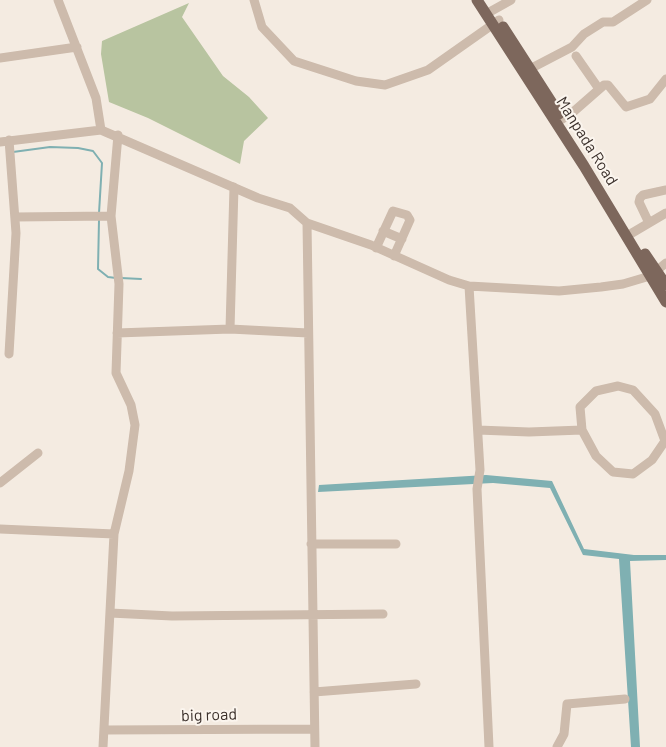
<!DOCTYPE html>
<html>
<head>
<meta charset="utf-8">
<style>
  body { margin:0 }
  canvas { display:block; background:#f4ebe1 }
</style>
</head>
<body>
<canvas width="666" height="747"></canvas>
<script>
const ctx = document.querySelector('canvas').getContext('2d');
ctx.lineJoin = 'round';
function fill(path, color) { ctx.fillStyle = color; ctx.fill(path, 'evenodd'); }
const poly = rows => new Path2D(rows.map(r => 'M' + r).join(''));
function trace(path, color, width, dash) { ctx.strokeStyle = color; ctx.lineWidth = width; ctx.lineCap = dash ? 'butt' : 'round'; ctx.setLineDash(dash || []); ctx.stroke(path); }
function drawText(font, color, halo, rows, align = 'center') {
  ctx.font = font + ' Barlow,sans-serif'; ctx.lineWidth = 4; ctx.setLineDash([]); ctx.textBaseline = 'middle'; ctx.strokeStyle = halo; ctx.fillStyle = color; for (const [text, x, y, turn = 0] of rows) {
    ctx.save(); ctx.translate(x, y); ctx.rotate((+turn || 0) * Math.PI / 180); ctx.textAlign = isNaN(turn) ? turn : align; if (halo) ctx.strokeText(text, 0, 0); ctx.fillText(text, 0, 0); ctx.restore();
  }
}
const green = poly([
  [189,3,182,17,223,76,249,97,268,118,244,141,240,164,148,118,109,102,101,54,102,41]
]);
const water = poly([
  [486,475,552,481,584,549,634,555,666,555,666,560,630,561,640,747,631,747,619,559,583,555,550,488,493,483,318,492,319,485]
]);
const stream = poly([
  [13,152,50,147,78,148,93,151,102,163,99,213],
  [99,220,98,269,108,277,116,278],
  [121,278,141,279]
]);
const minor = poly([
  [58,0,96,98,101,130],
  [254,0,262,27,294,61,356,81,385,85,428,70,499,20],
  [486,14,511,0],
  [576,56,599,89],
  [0,58,77,47],
  [524,72,572,47,584,34,603,22,613,22,647,0],
  [556,123,572,113,604,85,608,85,626,107,650,99,666,79],
  [9,140,16,233,9,354],
  [0,142,101,130,258,198,290,208,307,223,371,245,449,280,469,286,559,291,601,287,623,284,650,276,666,263],
  [234,187,230,329,308,333],
  [15,217,111,216],
  [307,223,315,747],
  [649,223,639,202,640,198,643,195,666,190],
  [383,231,402,239],
  [632,233,666,213],
  [376,248,393,211,407,215,410,220,394,256],
  [469,286,480,470,477,489,489,747],
  [117,333,230,329],
  [478,430,529,432,582,430,596,456,613,472,633,474,652,460,665,441,655,414,633,390,618,386,596,391,580,407,582,430],
  [0,483,38,453],
  [0,529,114,534],
  [311,544,396,544],
  [110,613,172,616,383,614],
  [314,692,416,684],
  [104,730,314,729],
  [103,747,114,534,129,471,135,425,131,405,116,373,119,284,111,216,118,135],
  [557,747,564,734,567,704,625,699]
]);
const major = poly([
  [477,0,584,166,666,302],
  [503,27,559,114],
  [645,254,666,285]
]);
const streetNames = [
  ["Manpada Road",587,141,58],
  ["big road",209,715,-2]
];
fill(green, '#b8c4a0');
fill(water, '#7fb0b2');
trace(stream, '#7fb0b2', 2);
trace(minor, '#cdbbac', 9);
trace(major, '#7d675c', 11);
drawText('16px', '#3b302b', '#fbf5ee', streetNames);
</script>
</body>
</html>
